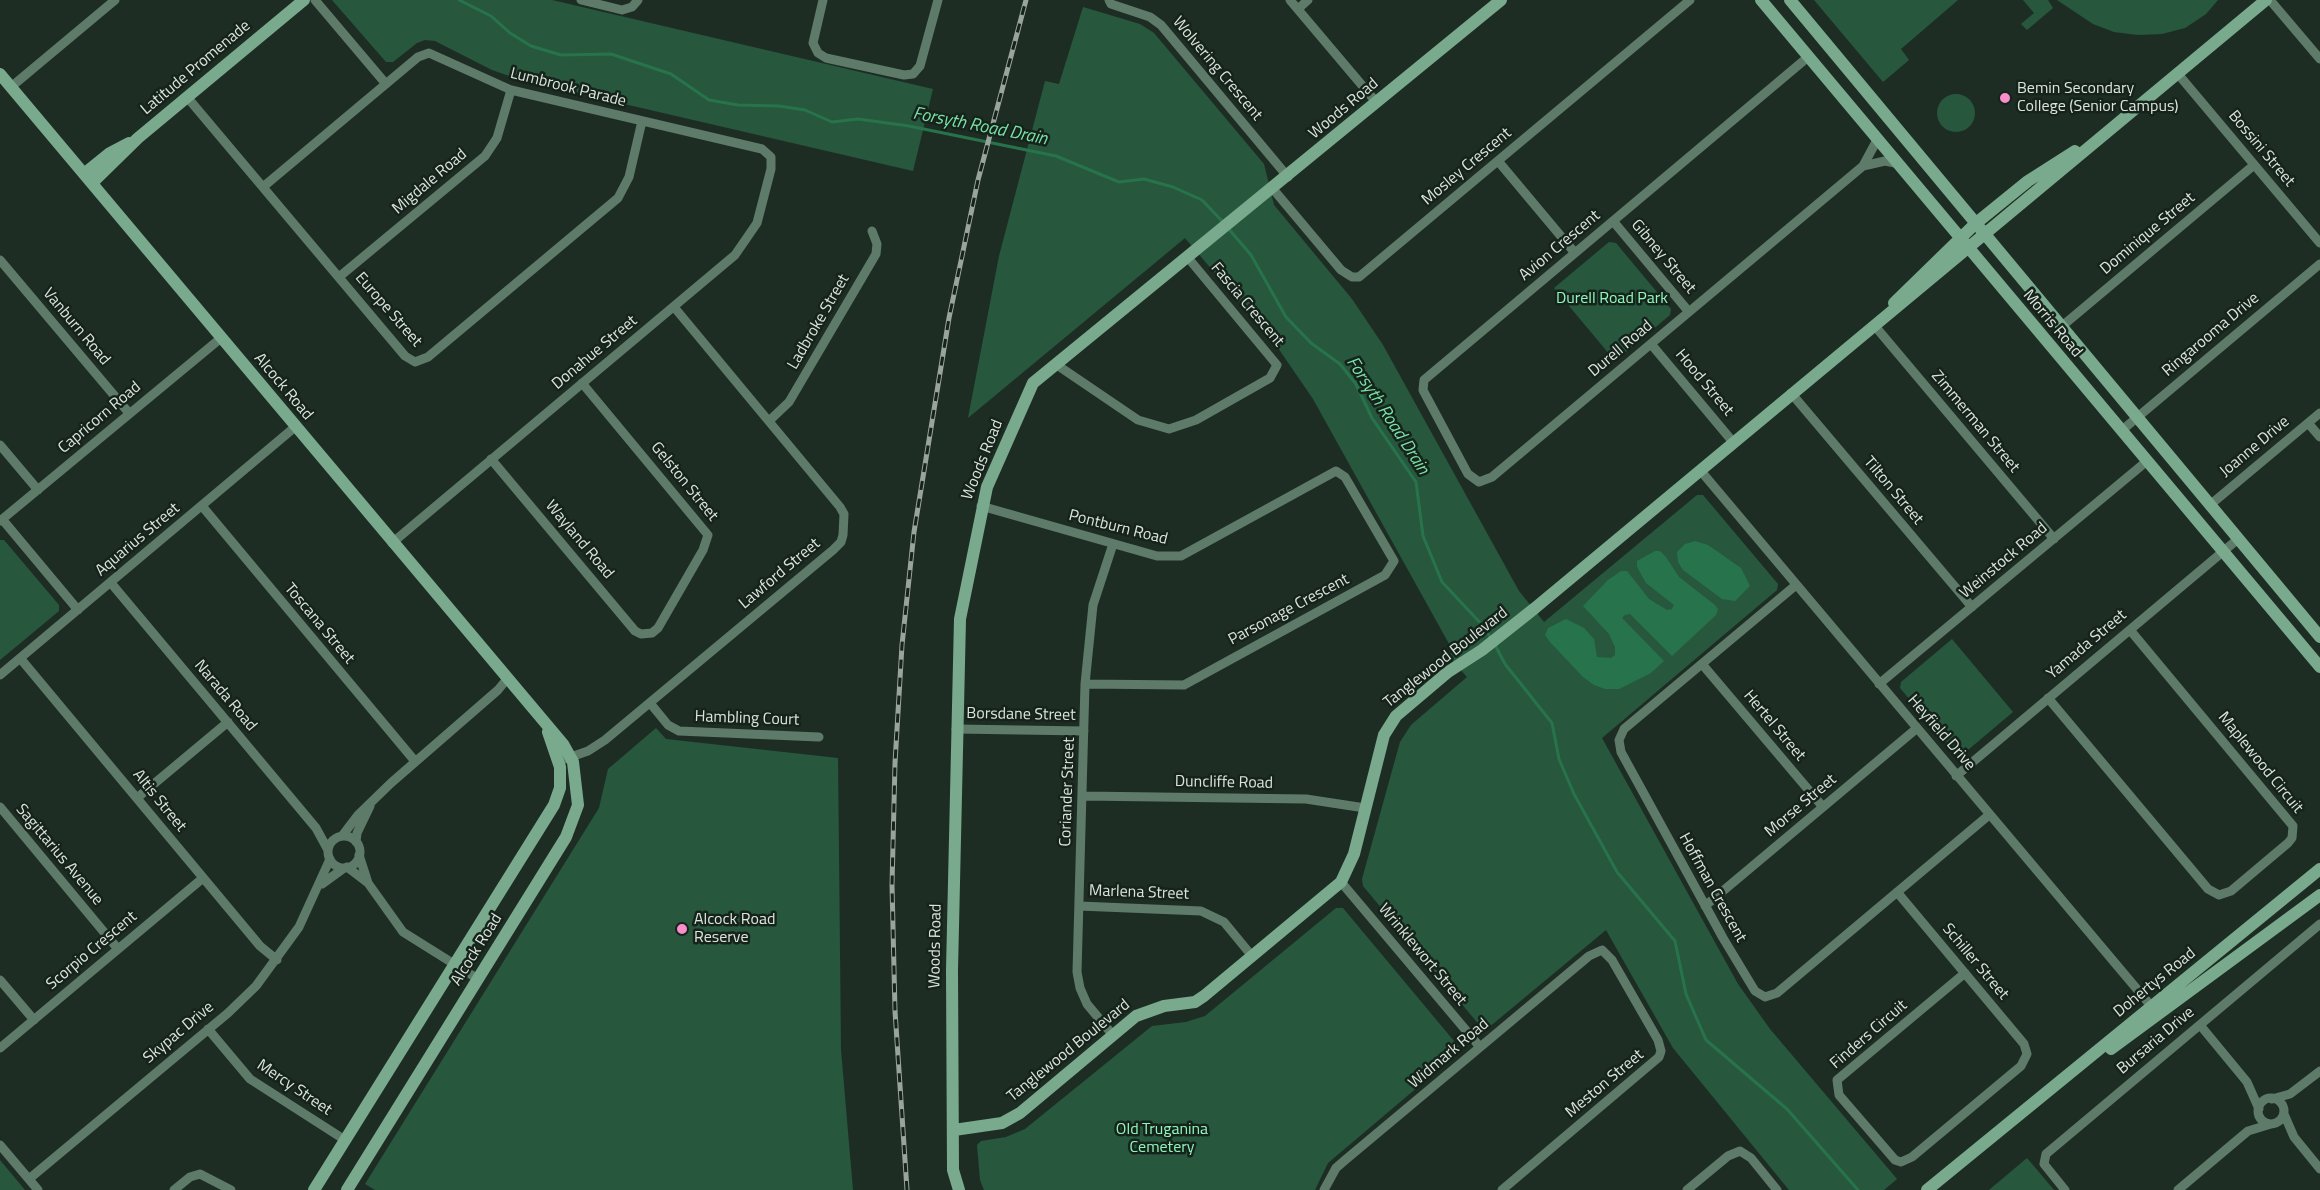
<!DOCTYPE html>
<html>
<head>
<meta charset="utf-8">
<style>
  body { margin:0 }
  canvas { display:block; background:#1e2d24 }
</style>
</head>
<body>
<canvas width="2320" height="1190"></canvas>
<script>
const ctx = document.querySelector('canvas').getContext('2d');
ctx.lineJoin = 'round';
function fill(path, color) { ctx.fillStyle = color; ctx.fill(path, 'evenodd'); }
const poly = rows => new Path2D(rows.map(r => 'M' + r).join(''));
function trace(path, color, width, dash) { ctx.strokeStyle = color; ctx.lineWidth = width; ctx.lineCap = dash ? 'butt' : 'round'; ctx.setLineDash(dash || []); ctx.stroke(path); }
function drawText(font, color, halo, rows, align = 'center') {
  ctx.font = font + ' "Titillium Web",sans-serif'; ctx.lineWidth = 5; ctx.setLineDash([]); ctx.textBaseline = 'middle'; ctx.strokeStyle = halo; ctx.fillStyle = color; for (const [text, x, y, turn = 0] of rows) {
    ctx.save(); ctx.translate(x, y); ctx.rotate((+turn || 0) * Math.PI / 180); ctx.textAlign = isNaN(turn) ? turn : align; if (halo) ctx.strokeText(text, 0, 0); ctx.fillText(text, 0, 0); ctx.restore();
  }
}
const green = poly([
  [332,0,552,0,933,89,913,171,521,80,492,70,435,41,425,40,417,43,393,62,386,62],
  [1814,0,1958,0,1901,49,1909,60,1883,82],
  [2023,0,2048,0,2053,8,2027,30,2021,24,2034,13],
  [2057,0,2218,0,2206,14,2185,28,2162,34,2138,35,2114,32,2093,24],
  [1083,7,1140,24,1154,33,1264,164,1274,205,1352,299,1383,345,1519,591,1544,622,1697,495,1703,495,1778,584,1777,590,1602,738,1738,984,1770,1029,1897,1179,1884,1190,1789,1190,1673,1048,1606,930,1488,1028,1481,1027,1363,886,1362,879,1400,742,1411,725,1467,677,1448,656,1453,651,1313,399,1276,345,1185,238,968,418,999,256,1045,81,1059,84],
  '1937 113a19 19 0 1 1 38 0a19 19 0 1 1-38 0Z',
  [1609,242,1616,243,1671,309,1670,315,1615,361,1554,288],
  [0,540,4,540,59,605,59,611,0,660],
  [1952,639,2013,712,1962,755,1956,754,1900,688,1901,682],
  [656,728,666,739,838,758,841,1050,853,1190,375,1190,365,1184,599,808,608,769],
  [1336,908,1343,908,1459,1047,1458,1053,1328,1163,1315,1190,984,1190,980,1180,977,1145,981,1141,1006,1137,1025,1129,1152,1026,1186,1022,1205,1016],
  [2027,1158,2054,1190,1989,1190],
  [0,1160,25,1190,0,1190]
]);
const water = poly([
  [1695,541,1708,545,1741,568,1750,586,1735,601,1722,599,1683,570,1678,562,1677,552,1685,544],
  [1655,551,1660,551,1666,557,1679,577,1715,605,1718,609,1716,615,1672,656,1630,614,1625,615,1622,618,1664,661,1651,673,1619,689,1605,689,1594,685,1583,677,1550,642,1545,635,1548,628,1566,619,1584,628,1594,639,1597,657,1611,658,1615,655,1615,647,1609,634,1583,606,1608,580,1621,571,1627,571,1649,599,1667,610,1672,609,1674,605,1646,583,1637,567,1637,561]
]);
const stream = poly([
  [459,0,491,16,510,33,531,46,561,55,611,54,671,74,709,100,738,105,779,106,805,110,832,122,858,119,909,126,1056,156,1119,182,1144,179,1173,187,1202,200,1223,222],
  [1227,227,1251,255,1286,317,1311,343,1340,364,1356,384,1372,418,1416,482,1423,536,1442,582,1486,629,1491,639],
  [1495,645,1505,664,1552,723,1559,759,1574,794,1617,872,1675,941,1686,994,1706,1040,1787,1109,1858,1190]
]);
const street = poly([
  [315,0,386,84],
  [581,0,622,10,632,7,638,0],
  [823,0,813,43,818,53,826,58,904,75,913,74,920,66,938,0],
  [1109,0,1111,4,1150,17,1161,25,1288,177],
  [1290,0,1377,103],
  [2270,0,2320,59],
  [1298,9,1308,0],
  [1808,57,1424,380,1423,390,1468,474,1479,482,1492,477,1863,166,1877,140],
  [2178,74,2320,243],
  [11,87,115,0],
  [187,97,405,356,415,362,428,357,618,198,629,177,642,121],
  [1498,161,1575,253],
  [1863,166,1885,161,1895,163],
  [263,187,418,57,429,53,511,90,762,149,771,157,771,169,757,223,735,255,392,543],
  [1273,189,1341,270,1352,277,1359,277,1690,0],
  [1613,221,1689,312],
  [0,260,129,413],
  [339,277,485,156,497,138,511,90],
  [1874,325,2054,539],
  [2061,327,2254,165],
  [1651,344,1733,442],
  [1057,365,1138,420,1169,429,1196,420,1270,378,1277,365,1189,259],
  [1791,393,1972,607],
  [769,421,789,402,876,254,877,244,872,231],
  [2308,423,2320,437],
  [2121,431,2320,264],
  [0,445,38,490],
  [491,459,635,631,641,634,652,633,658,628,703,550,708,535,582,383],
  [1700,470,2152,1007],
  [2210,505,2320,413],
  [202,506,414,760],
  [981,506,1157,556,1181,556,1336,471,1345,477,1394,561,1385,575,1184,685,1085,684],
  [2,519,78,610],
  [0,521,221,338],
  [111,583,316,828,328,850],
  [1796,585,1624,729,1619,740,1621,752,1723,938,1755,991,1765,997,1777,993,1989,815],
  [20,658,260,946,277,960],
  [1702,664,1823,807],
  [0,675,295,427],
  [1879,684,2147,461],
  [2048,698,2208,889,2219,895,2231,891,2288,843,2292,838,2293,826,2130,630],
  [650,703,668,725,679,731,819,737],
  [956,729,1084,731],
  [559,761,588,751,605,740,833,550,841,542,843,535,844,514,840,507,674,307],
  [1956,776,2238,539],
  [1083,796,1306,799,1365,808],
  [137,798,228,722],
  [0,807,118,949],
  [342,836,358,815,391,783,498,690,507,679],
  '328 852a16 16 0 1 1 32 0a16 16 0 1 1-32 0Z',
  [356,842,357,833,370,806],
  [359,855,368,883,403,932,478,979],
  [347,867,368,883],
  [1341,882,1480,1047],
  [322,884,344,868],
  [1897,892,2024,1044,2027,1054,2021,1066,1912,1157,1901,1162,1895,1160,1839,1095,1837,1080,1965,973],
  [1079,906,1201,911,1224,922,1252,956],
  [1705,906,1916,729],
  [0,980,34,1020],
  [2200,1025,2247,1082,2259,1109],
  [208,1029,250,1079,345,1140],
  [1112,1034,1087,1004,1080,988,1077,972,1085,684,1093,605,1113,544],
  [0,1048,203,878],
  '2258 1111a13 13 0 1 1 26 0a13 13 0 1 1-26 0Z',
  [2272,1099,2290,1094,2320,1071],
  [2284,1114,2294,1137,2320,1169],
  [0,1145,38,1190],
  [29,1179,228,1013,256,986,299,927,330,859],
  [174,1190,190,1177,200,1174,231,1190],
  [1324,1190,1336,1168,1344,1161,1589,956,1602,950,1612,960,1658,1040,1661,1051,1659,1057,1502,1190],
  [1687,1190,1728,1156,1740,1151,1751,1158,1777,1190],
  [2065,1190,2044,1164,2046,1154,2320,924],
  [2178,1190,2248,1131,2271,1124]
]);
const secondary = poly([
  [1761,0,2320,667],
  [1790,0,2320,637],
  [0,74,563,744,573,762,578,805,566,837,347,1190],
  [84,174,110,153,129,143],
  [92,183,138,138,304,0],
  [1894,303,1975,224,2028,181,2075,151],
  [2111,1049,2320,895],
  [954,1130,1002,1123,1020,1113,1136,1016,1164,1006,1195,1002,1204,996,1341,882,1354,854,1384,735,1396,716,1448,672,1482,650,1535,608,2266,0],
  [314,1190,554,805,560,788,560,767,548,732],
  [959,1190,953,1170,952,970,960,619,987,487,1033,383,1501,0],
  [1927,1190,2320,869]
]);
const rail = poly([
  [907,1190,895,1011,892,885,895,763,902,645,914,532,949,318,978,180,1026,0]
]);
const markers = [
  [2005,98,6,"#f98fca"],
  [682,929,6,"#f98fca"]
];
const streetNames = [
  ["Latitude Promenade",196,68,-40],
  ["Wolvering Crescent",1217,69,50],
  ["Lumbrook Parade",568,88,14],
  ["Woods Road",1344,109,-40],
  ["Bossini Street",2261,149,50],
  ["Mosley Crescent",1467,167,-40],
  ["Migdale Road",430,182,-40],
  ["Dominique Street",2148,234,-40],
  ["Avion Crescent",1560,246,-40],
  ["Gibney Street",1663,257,50],
  ["Fascia Crescent",1247,305,50],
  ["Europe Street",388,310,49],
  ["Ladbroke Street",819,322,-60],
  ["Morris Road",2052,324,50],
  ["Vanburn Road",76,327,50],
  ["Ringarooma Drive",2211,335,-40],
  ["Durell Road",1621,349,-40],
  ["Donahue Street",595,353,-40],
  ["Hood Street",1704,383,50],
  ["Alcock Road",283,387,50],
  ["Capricorn Road",100,418,-40],
  ["Zimmerman Street",1975,422,50],
  ["Joanne Drive",2255,447,-40],
  ["Woods Road",983,460,-68],
  ["Gelston Street",684,482,51],
  ["Tilton Street",1893,491,50],
  ["Pontburn Road",1118,528,14],
  ["Aquarius Street",138,540,-40],
  ["Wayland Road",579,540,50],
  ["Weinstock Road",2004,561,-40],
  ["Lawford Street",780,574,-40],
  ["Parsonage Crescent",1289,610,-28],
  ["Toscana Street",319,624,50],
  ["Yamada Street",2087,645,-40],
  ["Tanglewood Boulevard",1446,658,-38],
  ["Narada Road",225,696,50],
  ["Borsdane Street",1021,715,1],
  ["Hambling Court",747,719,2],
  ["Hertel Street",1774,726,50],
  ["Heyfield Drive",1941,733,49],
  ["Maplewood Circuit",2260,763,51],
  ["Duncliffe Road",1224,783,1],
  ["Coriander Street",1068,792,-88],
  ["Altis Street",159,801,51],
  ["Morse Street",1801,806,-40],
  ["Sagittarius Avenue",59,855,50],
  ["Hoffman Crescent",1712,888,61],
  ["Marlena Street",1139,893,2],
  ["Woods Road",936,946,-89],
  ["Alcock Road",477,950,-58],
  ["Scorpio Crescent",92,951,-40],
  ["Wrinklewort Street",1422,955,50],
  ["Schiller Street",1975,962,50],
  ["Dohertys Road",2155,983,-39],
  ["Skypac Drive",179,1033,-40],
  ["Finders Circuit",1869,1035,-41],
  ["Bursaria Drive",2156,1041,-40],
  ["Tanglewood Boulevard",1069,1051,-39],
  ["Widmark Road",1449,1054,-40],
  ["Meston Street",1605,1084,-40],
  ["Mercy Street",294,1088,34]
];
const poiNames = [
  ["Bemin Secondary",2017,89],
  ["College (Senior Campus)",2017,107],
  ["Alcock Road",694,920],
  ["Reserve",694,938]
];
const parkNames = [
  ["Durell Road Park",1612,299],
  ["Old Truganina",1162,1130],
  ["Cemetery",1162,1148]
];
const waterNames = [
  ["Forsyth Road Drain",980,127,11],
  ["Forsyth Road Drain",1387,416,57]
];
fill(green, '#27573d');
fill(water, '#27744c');
trace(stream, '#27744c', 3);
trace(street, '#5e7b69', 9);
trace(secondary, '#7aaa8d', 12);
trace(rail, '#98a49c', 5);
trace(rail, '#15231b', 3, [9]);
for (const [x, y, r, color] of markers) { const dot = new Path2D(); dot.arc(x, y, r, 0, 2 * Math.PI); ctx.fillStyle = color; ctx.fill(dot); trace(dot, '#15231b', 2); }
drawText('16px', '#dbe5de', '#15231b', streetNames);
drawText('16px', '#dbe5de', '#15231b', poiNames, 'left');
drawText('16px', '#90f7bc', '#15231b', parkNames);
drawText('italic 18px', '#79e1a6', '#15231b', waterNames);
</script>
</body>
</html>
